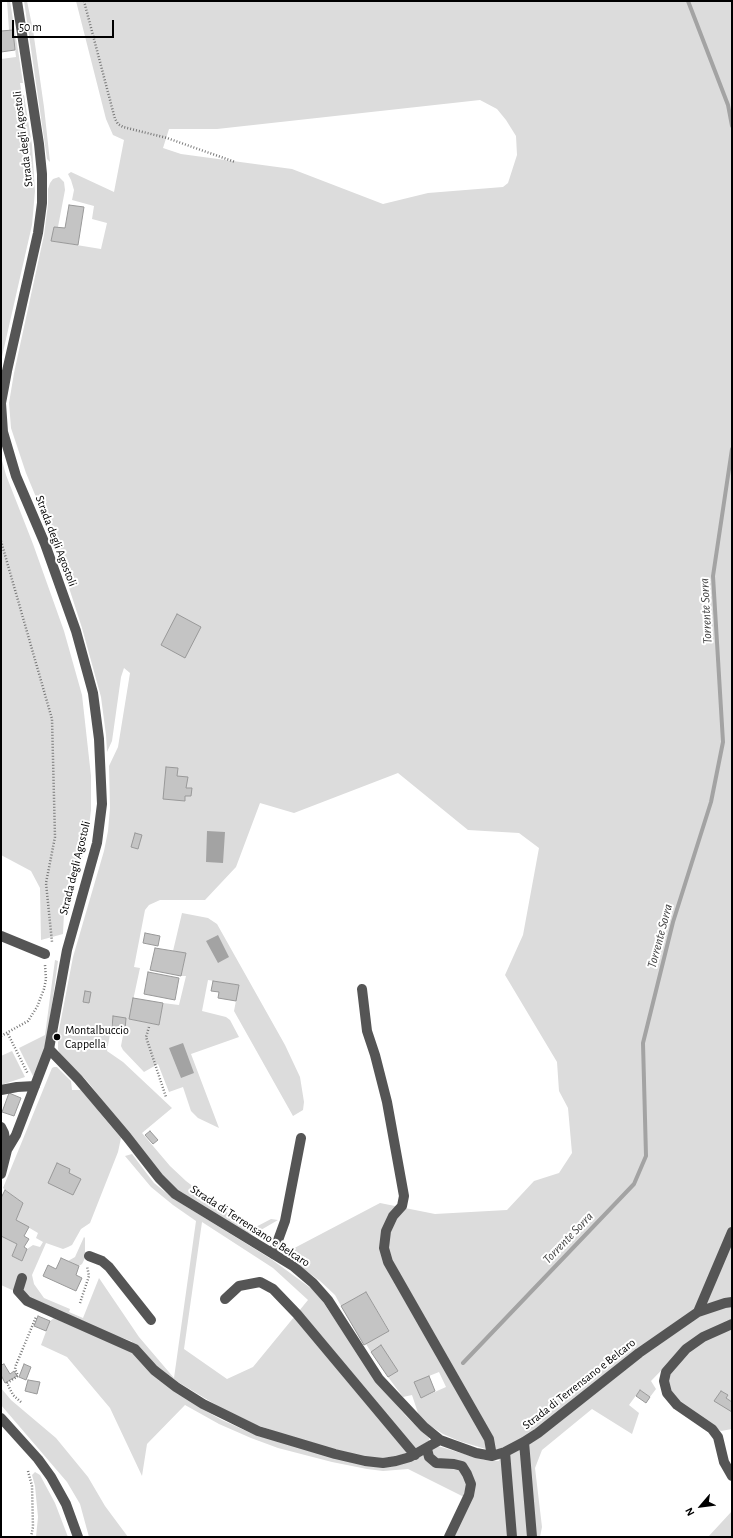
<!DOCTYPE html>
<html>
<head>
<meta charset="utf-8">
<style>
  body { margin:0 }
  #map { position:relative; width:733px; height:1538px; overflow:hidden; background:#fff; font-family:"Alegreya Sans",sans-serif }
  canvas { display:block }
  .frame { position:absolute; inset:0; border:2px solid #000; pointer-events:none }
  .north { position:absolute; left:681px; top:1486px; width:40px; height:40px; -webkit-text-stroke:3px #fff; paint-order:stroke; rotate:242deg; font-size:11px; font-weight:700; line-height:16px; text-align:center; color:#000 }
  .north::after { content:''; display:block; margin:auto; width:14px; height:18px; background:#000; clip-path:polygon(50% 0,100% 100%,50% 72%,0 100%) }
  .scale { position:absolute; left:12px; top:20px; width:102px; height:18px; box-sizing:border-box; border:2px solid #000; border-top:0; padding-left:5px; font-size:12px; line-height:14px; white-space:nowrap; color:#000; -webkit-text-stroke:3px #fff; paint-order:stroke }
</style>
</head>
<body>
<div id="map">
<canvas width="733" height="1538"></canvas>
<div class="frame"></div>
<div class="north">N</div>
<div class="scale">50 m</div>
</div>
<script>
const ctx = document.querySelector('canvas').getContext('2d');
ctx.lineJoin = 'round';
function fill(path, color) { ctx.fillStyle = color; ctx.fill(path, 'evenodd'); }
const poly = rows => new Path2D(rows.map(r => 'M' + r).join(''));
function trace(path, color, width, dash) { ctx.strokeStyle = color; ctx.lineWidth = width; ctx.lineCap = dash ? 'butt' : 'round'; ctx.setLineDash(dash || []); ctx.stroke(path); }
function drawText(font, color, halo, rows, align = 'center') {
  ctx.font = font + ' "Alegreya Sans",sans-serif'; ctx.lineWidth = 4; ctx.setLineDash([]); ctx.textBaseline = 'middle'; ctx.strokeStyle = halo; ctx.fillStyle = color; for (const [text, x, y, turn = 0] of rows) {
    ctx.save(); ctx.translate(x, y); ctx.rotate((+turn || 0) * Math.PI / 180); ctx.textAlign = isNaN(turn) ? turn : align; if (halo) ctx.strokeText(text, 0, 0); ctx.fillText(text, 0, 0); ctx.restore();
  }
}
const green = poly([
  [7,1,10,1,18,50,23,83,20,83,22,95,24,95,32,145,35,191,32,225,1,361,1,59,16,57,13,30,9,30],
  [24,1,27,1,33,30,44,107,50,162,47,159],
  [76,1,732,1,732,1321,684,1347,651,1381,656,1389,650,1397,640,1390,629,1405,639,1413,632,1434,592,1409,542,1450,535,1468,542,1527,540,1537,453,1537,470,1500,408,1469,383,1471,367,1469,332,1462,278,1448,251,1438,219,1424,185,1405,147,1444,142,1476,110,1408,67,1357,41,1345,50,1321,54,1318,135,1353,202,1409,222,1420,253,1434,366,1464,438,1446,484,1460,499,1461,496,1450,489,1450,459,1441,443,1434,429,1425,419,1416,412,1395,403,1397,388,1377,398,1371,381,1346,371,1352,366,1344,389,1330,366,1292,341,1306,335,1295,320,1281,283,1254,380,1203,435,1214,507,1210,534,1181,559,1173,572,1153,568,1108,559,1091,557,1062,505,975,523,935,539,848,519,833,468,830,398,773,294,813,260,803,236,867,205,900,160,900,149,905,145,910,134,967,140,968,129,1019,159,1025,163,1003,179,1005,186,976,181,976,186,953,173,951,182,913,208,918,217,924,285,1045,300,1077,304,1102,303,1110,293,1116,234,1011,239,985,208,980,202,1011,226,1017,230,1020,239,1037,191,1054,219,1128,198,1118,191,1111,183,1087,169,1092,158,1064,144,1072,123,1050,121,1046,126,1019,113,1017,107,1051,123,1062,172,1108,142,1133,170,1166,186,1181,250,1230,271,1219,278,1220,254,1234,247,1233,176,1191,161,1176,88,1082,60,1054,58,1049,58,1035,73,957,104,851,108,831,110,808,109,766,118,747,130,673,124,668,121,677,112,741,107,752,106,735,101,697,82,628,53,538,26,473,11,428,9,403,14,373,44,235,48,204,48,189,50,183,53,179,59,177,64,182,65,190,58,227,54,227,52,241,101,249,107,223,92,219,94,206,72,200,74,190,71,180,68,174,71,172,114,192,124,140,113,135,106,119],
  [480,100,497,109,506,120,516,136,517,155,508,183,503,187,428,193,383,204,292,169,181,154,163,148,169,129,217,129],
  [439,1372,446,1387,421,1398,414,1382],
  [1,457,6,475,33,544,64,631,82,695,91,776,91,810,87,842,82,858,79,860,65,891,63,934,41,940,40,888,31,871,1,855],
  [55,960,58,961,47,1041,39,1066,33,1076,19,1048,45,1035],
  [12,1051,25,1077,1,1085,1,1056],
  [54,1067,57,1067,71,1081,72,1090,81,1090,121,1138,118,1152,90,1223,81,1229,72,1245,68,1247,63,1249,46,1243,32,1275,34,1284,44,1298,70,1309,69,1312,83,1318,99,1278,139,1337,174,1378,196,1221,173,1205,151,1187,125,1156,132,1154,154,1183,174,1199,271,1259,312,1289,323,1302,376,1381,406,1416,429,1438,429,1441,408,1452,398,1456,382,1458,364,1457,293,1438,257,1425,221,1408,178,1382,153,1363,131,1341,95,1328,1,1285,1,1236,17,1244,12,1256,22,1261,27,1249,33,1245,40,1247,43,1242,36,1238,38,1233,16,1220,23,1203,3,1188,52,1068],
  [202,1222,273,1268,308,1300,253,1367,227,1379,184,1349],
  [84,1237,85,1238,85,1258,82,1264,79,1266,68,1261,75,1257],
  [732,1328,732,1398,731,1401,726,1398,728,1395,721,1391,732,1412,732,1429,721,1431,678,1402,670,1390,668,1381,670,1374,689,1351,703,1340],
  [1,1388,11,1400,56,1438,88,1477,105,1506,128,1537,89,1537,80,1504,67,1482,1,1405],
  [35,1472,40,1475,55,1503,68,1537,36,1537,38,1517,35,1486,32,1475],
  [732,1511,732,1537,708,1537]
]);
const water = poly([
  [207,831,225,832,223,863,206,862],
  [218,935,229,957,218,963,206,941],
  [183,1043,194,1073,181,1078,169,1048]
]);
const stream = poly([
  [688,1,728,105,732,126],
  [463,1363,634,1184,646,1156,643,1043,673,922,711,802,723,742,713,576,732,449]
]);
const building = poly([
  [13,30,15,50,1,52,1,31,13,30],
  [69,205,84,207,78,245,51,241,54,227,65,228,69,205],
  [177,614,201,627,185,658,161,645,177,614],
  [166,767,178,768,177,776,188,777,186,788,192,788,191,796,185,796,185,801,163,799,166,767],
  [135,833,142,835,138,849,131,847,135,833],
  [145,933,160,936,158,946,143,943,145,933],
  [155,948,186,953,181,976,150,970,155,948],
  [148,972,179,978,175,1000,144,994,148,972],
  [213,981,239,985,236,1001,218,998,219,992,211,991,213,981],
  [85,991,91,992,89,1003,83,1002,85,991],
  [133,998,163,1003,159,1025,129,1019,133,998],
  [113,1016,126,1018,125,1030,112,1028,113,1016],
  [9,1093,21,1098,14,1116,2,1112,9,1093],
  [150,1131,158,1140,153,1144,145,1135,150,1131],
  [57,1163,70,1169,69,1173,81,1179,73,1195,48,1183,57,1163],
  [5,1190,23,1203,16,1220,29,1227,24,1236,29,1239,24,1247,27,1249,22,1261,12,1256,17,1244,1,1236,1,1198,5,1190],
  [61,1258,79,1266,76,1275,82,1278,76,1291,43,1276,48,1265,56,1269,61,1258],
  [366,1292,389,1331,364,1345,341,1306,366,1292],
  [38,1316,50,1321,46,1331,34,1326,38,1316],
  [381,1345,398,1371,388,1377,371,1352,381,1345],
  [4,1364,10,1374,14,1371,17,1376,5,1383,1,1375,1,1365,4,1364],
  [24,1364,31,1367,26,1380,19,1377,24,1364],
  [429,1376,435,1391,421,1398,414,1382,429,1376],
  [28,1380,40,1382,37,1394,25,1391,28,1380],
  [640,1390,650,1397,646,1403,636,1396,640,1390],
  [721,1391,728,1395,726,1398,732,1402,732,1412,714,1401,721,1391]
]);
const path = poly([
  [84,1,115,119,118,124,123,127,167,138,235,162],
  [1,541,52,719,55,837,46,883,52,942],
  [149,1027,146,1037,166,1097],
  [8,1034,28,1074],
  [1,1036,28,1021,37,1007,44,989,46,979,45,965],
  [80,1303,89,1276,87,1266],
  [21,1402,13,1395,7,1383,18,1376,15,1369,16,1365,36,1317],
  [28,1471,32,1486,33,1527,31,1537]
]);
const minor = poly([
  [1,936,45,954],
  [362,989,367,1031,375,1055,387,1102,404,1196,402,1206,393,1216,386,1231,384,1248,388,1262,489,1439,492,1456],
  [49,1049,78,1079,127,1137,159,1178,175,1194,293,1266,313,1283,328,1300,379,1379,424,1427,440,1440,476,1453,492,1456,505,1452,524,1442,538,1433,639,1353,698,1312,732,1232],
  [1,1090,17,1087,35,1086],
  [1,1127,4,1133,7,1150,1,1174],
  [7,1150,16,1135,49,1049,67,950,97,843,102,804,99,739,93,693,76,631,45,544,16,476,3,432,1,403,7,371,38,233,42,203,42,174,39,144,17,1],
  [273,1254,285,1221,301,1138],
  [89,1256,102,1261,109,1267,151,1320],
  [22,1278,18,1291,27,1301,135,1349,154,1370,176,1387,203,1404,258,1431,335,1454,365,1461,383,1463,396,1461,410,1457,440,1440],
  [225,1299,239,1286,260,1282,273,1289,297,1314,415,1455],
  [698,1312,725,1303,732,1302],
  [732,1324,703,1337,686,1349,666,1372,664,1381,667,1393,677,1405,712,1429,718,1437,724,1462,732,1476],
  [1,1418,38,1459,51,1477,66,1504,78,1537],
  [524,1442,532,1537],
  [427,1449,429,1457,436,1463,454,1464,462,1466,467,1474,471,1484,469,1495,449,1537],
  [505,1452,512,1537]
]);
const markers = [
  [57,1037,4,"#000"]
];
const streetNames = [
  ["Strada degli Agostoli",23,139,-97],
  ["Strada degli Agostoli",56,541,69],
  ["Strada degli Agostoli",75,868,-76],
  ["Strada di Terrensano e Belcaro",250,1226,33],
  ["Strada di Terrensano e Belcaro",579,1384,-38]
];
const poiNames = [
  ["Montalbuccio",65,1030],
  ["Cappella",65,1044]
];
const waterNames = [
  ["Torrente Sorra",706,611,-93],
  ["Torrente Sorra",660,936,-75],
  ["Torrente Sorra",568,1238,-46]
];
fill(green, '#dcdcdc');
fill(water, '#a3a3a3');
trace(stream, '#a3a3a3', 4);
fill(building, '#c4c4c4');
trace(building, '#999', 1);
trace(path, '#777', 2.5, [1, 2]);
trace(minor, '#555', 10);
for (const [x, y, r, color] of markers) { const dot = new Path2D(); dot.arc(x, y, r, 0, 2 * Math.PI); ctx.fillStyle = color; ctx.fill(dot); trace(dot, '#fff', 1.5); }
drawText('12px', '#000', '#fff', streetNames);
drawText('12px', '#000', '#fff', poiNames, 'left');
drawText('italic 13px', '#444', '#fff', waterNames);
</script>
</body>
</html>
